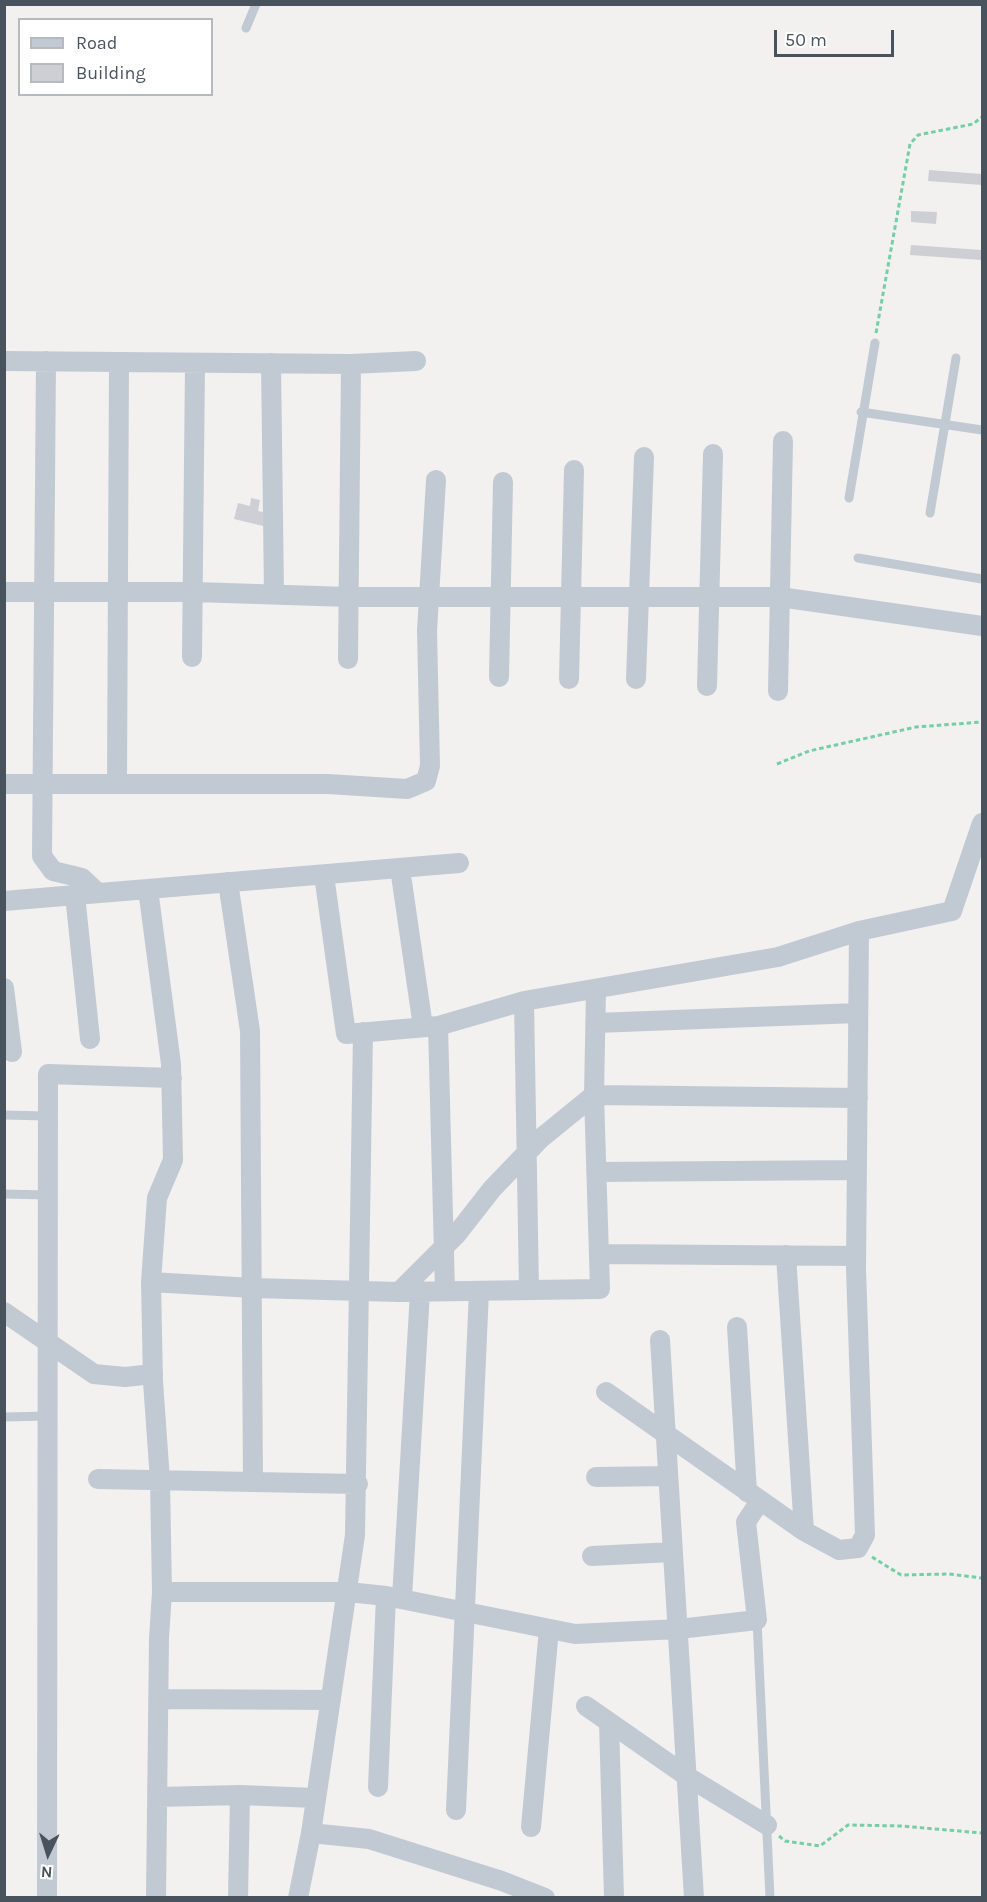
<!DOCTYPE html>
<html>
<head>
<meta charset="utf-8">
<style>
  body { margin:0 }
  #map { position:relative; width:987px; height:1902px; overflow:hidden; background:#f3f0f0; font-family:Karla,sans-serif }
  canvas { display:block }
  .frame { position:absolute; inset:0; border:6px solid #48535e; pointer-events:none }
  .legend { position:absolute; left:18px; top:18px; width:195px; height:78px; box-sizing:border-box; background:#fff; border:2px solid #b6babf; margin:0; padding:8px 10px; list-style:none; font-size:18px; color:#48535e }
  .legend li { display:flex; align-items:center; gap:12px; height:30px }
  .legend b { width:30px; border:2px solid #b6babf }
  .north { position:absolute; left:18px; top:1824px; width:60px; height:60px; -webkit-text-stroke:4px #fff; paint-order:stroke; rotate:184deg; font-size:16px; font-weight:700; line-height:24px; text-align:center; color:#48535e }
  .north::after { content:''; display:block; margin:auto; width:21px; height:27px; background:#48535e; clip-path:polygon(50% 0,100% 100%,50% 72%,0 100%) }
  .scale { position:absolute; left:774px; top:30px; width:120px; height:27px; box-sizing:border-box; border:3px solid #48535e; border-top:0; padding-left:8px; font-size:18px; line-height:21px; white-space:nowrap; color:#48535e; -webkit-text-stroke:4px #fff; paint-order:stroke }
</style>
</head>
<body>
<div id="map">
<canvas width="987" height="1902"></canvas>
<div class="frame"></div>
<ul class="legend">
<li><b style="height:8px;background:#c1cad2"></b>Road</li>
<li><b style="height:16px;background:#cdcfd5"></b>Building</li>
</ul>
<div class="north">N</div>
<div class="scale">50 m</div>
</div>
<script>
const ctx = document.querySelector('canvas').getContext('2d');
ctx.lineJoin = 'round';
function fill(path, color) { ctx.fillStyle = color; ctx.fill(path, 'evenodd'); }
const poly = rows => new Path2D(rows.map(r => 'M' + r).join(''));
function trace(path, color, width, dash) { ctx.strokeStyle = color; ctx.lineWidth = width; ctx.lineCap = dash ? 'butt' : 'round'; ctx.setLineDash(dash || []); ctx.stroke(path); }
const building = poly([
  [929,170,982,174,982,185,928,181],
  [911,211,937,212,936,224,911,222],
  [911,245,982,250,982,260,910,255],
  [251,498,260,500,258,511,267,513,263,526,234,519,238,503,250,506]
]);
const path = poly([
  [876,333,910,144,918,135,973,124,982,117],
  [777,764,809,751,916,727,982,722],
  [872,1557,901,1575,949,1574,982,1578],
  [779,1836,785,1841,820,1846,848,1825,901,1826,982,1833]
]);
const lane = poly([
  [246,28,256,4],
  [861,412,982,430],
  [849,498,875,343],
  [930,513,956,358],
  [858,558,982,579],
  [4,1115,48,1116],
  [4,1194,48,1195],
  [4,1417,49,1416],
  [757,1620,770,1898]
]);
const street = poly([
  [4,361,351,364,416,361],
  [46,361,42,856,53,871,82,878,98,893],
  [271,363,274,594],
  [4,592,195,592,349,597,780,597,982,626],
  [192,657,195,363],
  [348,659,351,364],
  [499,677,503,482],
  [569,679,574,470],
  [636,679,644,457],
  [707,686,713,454],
  [778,691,783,441],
  [117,782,119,362],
  [4,784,328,784,407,789,426,781,430,766,427,631,436,480],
  [400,868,423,1027],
  [324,875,346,1034,438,1026,524,1001,778,957,859,931,952,911,982,823],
  [228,882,250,1031,253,1482],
  [148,889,171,1064,173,1160,157,1198,151,1282,153,1382,160,1480,162,1592,159,1638,156,1898],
  [75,895,90,1039],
  [4,901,459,863],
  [4,988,12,1052],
  [524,1001,529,1290],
  [596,1023,858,1013],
  [438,1026,445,1291],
  [597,1172,857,1170],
  [599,1254,856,1256],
  [786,1255,804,1531],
  [151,1282,253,1288,399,1292,600,1289,594,1095,596,989],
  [399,1292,456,1235,492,1189,540,1139,594,1095,858,1098],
  [4,1312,94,1374,125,1377,153,1374],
  [737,1327,747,1492],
  [660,1340,694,1898],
  [606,1392,804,1531,839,1550,858,1548,865,1535,856,1269,859,931],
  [596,1477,668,1476],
  [98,1479,358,1484],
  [592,1556,673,1552],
  [162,1592,348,1592,386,1596,575,1634,679,1629,757,1620,746,1522,760,1501],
  [402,1598,420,1292],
  [158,1699,331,1700],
  [586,1706,688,1777,767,1825],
  [609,1722,614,1898],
  [378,1787,386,1596],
  [157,1797,240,1795,315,1798],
  [456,1810,479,1291],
  [531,1827,549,1629],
  [311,1833,369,1839,502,1881,545,1898],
  [47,1898,48,1074,172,1078],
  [238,1898,240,1795],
  [298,1898,311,1833,355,1535,363,1032]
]);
fill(building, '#cdcfd5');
trace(path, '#75cfa5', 3, [4.5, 3]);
trace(lane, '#c1cad2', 9);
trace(street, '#c1cad2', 20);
</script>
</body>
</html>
